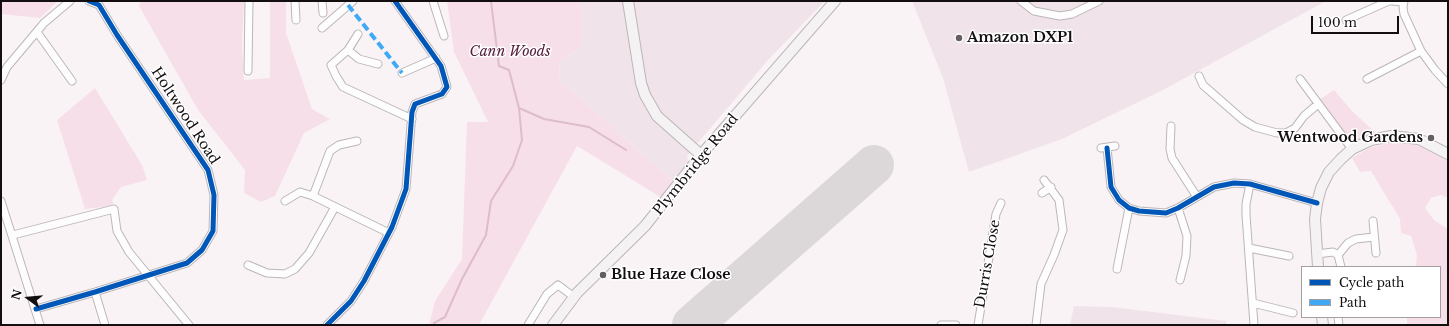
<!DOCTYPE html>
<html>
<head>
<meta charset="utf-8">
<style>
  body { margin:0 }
  #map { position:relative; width:1449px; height:326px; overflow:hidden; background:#faf3f6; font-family:"Libre Baskerville",serif }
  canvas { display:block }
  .frame { position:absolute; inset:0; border:2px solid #130f11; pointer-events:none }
  .legend { position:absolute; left:1301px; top:266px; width:140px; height:52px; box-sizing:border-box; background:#fff; border:1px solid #a19fa0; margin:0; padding:5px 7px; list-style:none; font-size:12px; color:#130f11 }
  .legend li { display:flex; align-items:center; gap:8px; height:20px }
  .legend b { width:20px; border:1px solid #a19fa0 }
  .north { position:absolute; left:8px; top:278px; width:40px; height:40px; -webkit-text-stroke:3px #fff; paint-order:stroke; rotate:286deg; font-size:11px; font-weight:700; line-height:16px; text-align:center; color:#130f11 }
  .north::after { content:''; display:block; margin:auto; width:14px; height:18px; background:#130f11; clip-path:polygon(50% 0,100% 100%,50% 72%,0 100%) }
  .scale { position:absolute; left:1311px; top:16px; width:88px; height:18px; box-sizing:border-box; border:2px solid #130f11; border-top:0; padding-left:5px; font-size:12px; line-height:14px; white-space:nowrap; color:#130f11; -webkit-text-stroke:3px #fff; paint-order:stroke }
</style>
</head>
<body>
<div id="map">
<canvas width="1449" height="326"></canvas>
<div class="frame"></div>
<ul class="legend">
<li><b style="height:5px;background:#0057b8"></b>Cycle path</li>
<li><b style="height:5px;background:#3fa9f5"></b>Path</li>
</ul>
<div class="north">N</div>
<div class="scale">100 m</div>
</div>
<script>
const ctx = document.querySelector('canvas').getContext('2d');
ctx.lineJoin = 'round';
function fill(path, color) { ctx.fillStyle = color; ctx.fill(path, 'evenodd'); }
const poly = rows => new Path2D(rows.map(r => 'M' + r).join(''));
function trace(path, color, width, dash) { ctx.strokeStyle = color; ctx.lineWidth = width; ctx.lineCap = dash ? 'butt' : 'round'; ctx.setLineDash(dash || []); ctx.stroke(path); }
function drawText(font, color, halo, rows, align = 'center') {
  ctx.font = font + ' "Libre Baskerville",serif'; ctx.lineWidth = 3; ctx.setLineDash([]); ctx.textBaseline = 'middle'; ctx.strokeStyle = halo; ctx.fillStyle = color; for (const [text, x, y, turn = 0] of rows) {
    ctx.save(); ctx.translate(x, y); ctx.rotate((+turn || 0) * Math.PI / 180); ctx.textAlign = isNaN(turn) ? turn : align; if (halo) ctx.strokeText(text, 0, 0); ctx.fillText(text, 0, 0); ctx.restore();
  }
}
const built = poly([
  [581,1,825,1,768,60,687,156,688,161,674,182,560,80,559,62,581,47],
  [912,1,1326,1,1163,90,1062,139,969,172,943,78],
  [1074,306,1112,307,1226,321,1226,325,1070,325]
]);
const green = poly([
  [1,1,58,1,40,18,1,14],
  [141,1,244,1,242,46,244,80,270,78,270,1,286,1,286,33,312,109,330,119,304,133,275,196,261,202,244,193,245,170,198,110,139,6],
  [447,1,581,1,581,47,559,62,560,80,674,182,662,198,577,146,479,325,429,325,435,301,462,259,467,122,488,122,454,52],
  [95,88,142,165,147,180,121,187,112,200,114,206,85,209,57,120],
  [1334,90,1352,111,1376,133,1355,144,1350,143,1349,138,1319,100],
  [1390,142,1407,142,1423,146,1448,161,1448,198,1441,195,1431,198,1425,208,1434,220,1448,229,1448,325,1407,325,1407,317,1440,317,1440,267,1416,267,1417,255,1411,236,1401,233,1400,219,1371,171,1360,172,1352,158,1369,148]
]);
const stream = poly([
  [519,108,544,119,589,127,626,150],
  [434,325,434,323,445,317,462,279,486,235,491,201,513,166,522,140,519,108,509,70,499,66,491,1]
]);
const runway = poly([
  [692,325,874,165]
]);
const street = poly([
  [295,1,296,20],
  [322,1,323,13],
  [433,1,444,36],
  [1021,1,1034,11,1060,16,1072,14,1099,1],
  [1392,1,1403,2],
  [1404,1,1403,7,1404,14,1421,51,1435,70,1448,84],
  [1346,20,1389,1],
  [322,28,353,1],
  [37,32,72,81],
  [358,34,348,50,331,65,336,76,343,87,412,119],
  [348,50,359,59,378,64],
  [248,71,249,1],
  [402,73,436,58],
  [1199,76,1203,85,1243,120,1255,127,1277,133,1286,133,1295,128,1304,116,1318,104],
  [1300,79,1352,149],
  [1367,79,1421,51],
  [1,80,7,67,44,23,70,1],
  [1171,126,1170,149,1172,158,1197,197],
  [1101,148,1115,146],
  [1107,148,1111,187,1119,200,1129,208,1139,211,1166,213,1178,208,1214,187,1234,183,1250,184,1317,203],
  [1250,184,1246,204,1246,215,1254,325],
  [1042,193,1051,187],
  [313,196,330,151,339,145,357,141],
  [1,201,40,325],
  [285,201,300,192,313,196,389,233],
  [1178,208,1187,236,1186,256,1180,280],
  [1373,221,1376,253],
  [13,235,114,209,117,231,129,252,189,325],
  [1249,248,1289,256],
  [1317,254,1333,252,1338,255,1341,267],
  [1338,255,1348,243,1356,239,1374,237],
  [248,265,267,273,285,274,295,269,309,253,335,207],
  [1117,269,1129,208],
  [95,292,105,325],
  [1253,303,1293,313],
  [36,309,95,292,187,263,202,250,213,231,214,195,208,170,117,35,99,5,89,1],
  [1338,317,1339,325],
  [327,325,351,301,364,281,392,227,406,189,412,112,415,104,442,94,447,87,441,66,395,1],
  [528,325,547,294,558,285,574,297],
  [941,325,956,325],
  [978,325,996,214,1001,203],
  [1036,325,1041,284,1054,255,1063,230,1059,200,1044,180]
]);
const secondary = poly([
  [628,1,641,83,645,95,657,116,701,155],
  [1318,267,1315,219,1317,203,1321,188,1329,172,1341,159,1352,149,1371,140,1391,136,1419,139,1448,154],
  [1322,317,1323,325],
  [553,325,577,293,645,226,701,155,835,1]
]);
const quiet = poly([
  [348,5,402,73]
]);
const cycleway = poly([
  [1107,148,1111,187,1119,200,1129,208,1139,211,1166,213,1178,208,1214,187,1234,183,1250,184,1317,203],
  [36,309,95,292,187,263,202,250,213,231,214,195,208,170,117,35,99,5,89,1],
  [327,325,351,301,364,281,392,227,406,189,412,112,415,104,442,94,447,87,441,66,395,1]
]);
const markers = [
  [959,38,4,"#645f61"],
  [1431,138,4,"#645f61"],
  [603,275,4,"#645f61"]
];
const poiNames = [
  ["Amazon DXP1",967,38],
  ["Wentwood Gardens",1423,138,"right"],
  ["Blue Haze Close",611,275]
];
const parkNames = [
  ["Cann Woods",510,52]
];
const streetNames = [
  ["Holtwood Road",185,116,57],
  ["Plymbridge Road",696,165,-51],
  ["Durris Close",988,264,-80]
];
fill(built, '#f1e3ea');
fill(green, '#f7dfea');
trace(stream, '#ddbccc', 2);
trace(runway, '#dcd8d9', 40);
trace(street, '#bbb6b8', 9);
trace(secondary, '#bbb6b8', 12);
trace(street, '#fefdfe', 7);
trace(secondary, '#f5f2f3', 10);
trace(quiet, '#3fa9f5', 4, [8, 4]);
trace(cycleway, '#0057b8', 5);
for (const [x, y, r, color] of markers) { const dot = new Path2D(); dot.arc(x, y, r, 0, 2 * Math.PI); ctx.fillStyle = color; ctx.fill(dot); trace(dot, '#fff', 1.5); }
drawText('bold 14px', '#130f11', '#fff', poiNames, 'left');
drawText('italic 14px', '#56203f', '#fff', parkNames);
drawText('14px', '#130f11', '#fff', streetNames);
</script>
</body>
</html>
